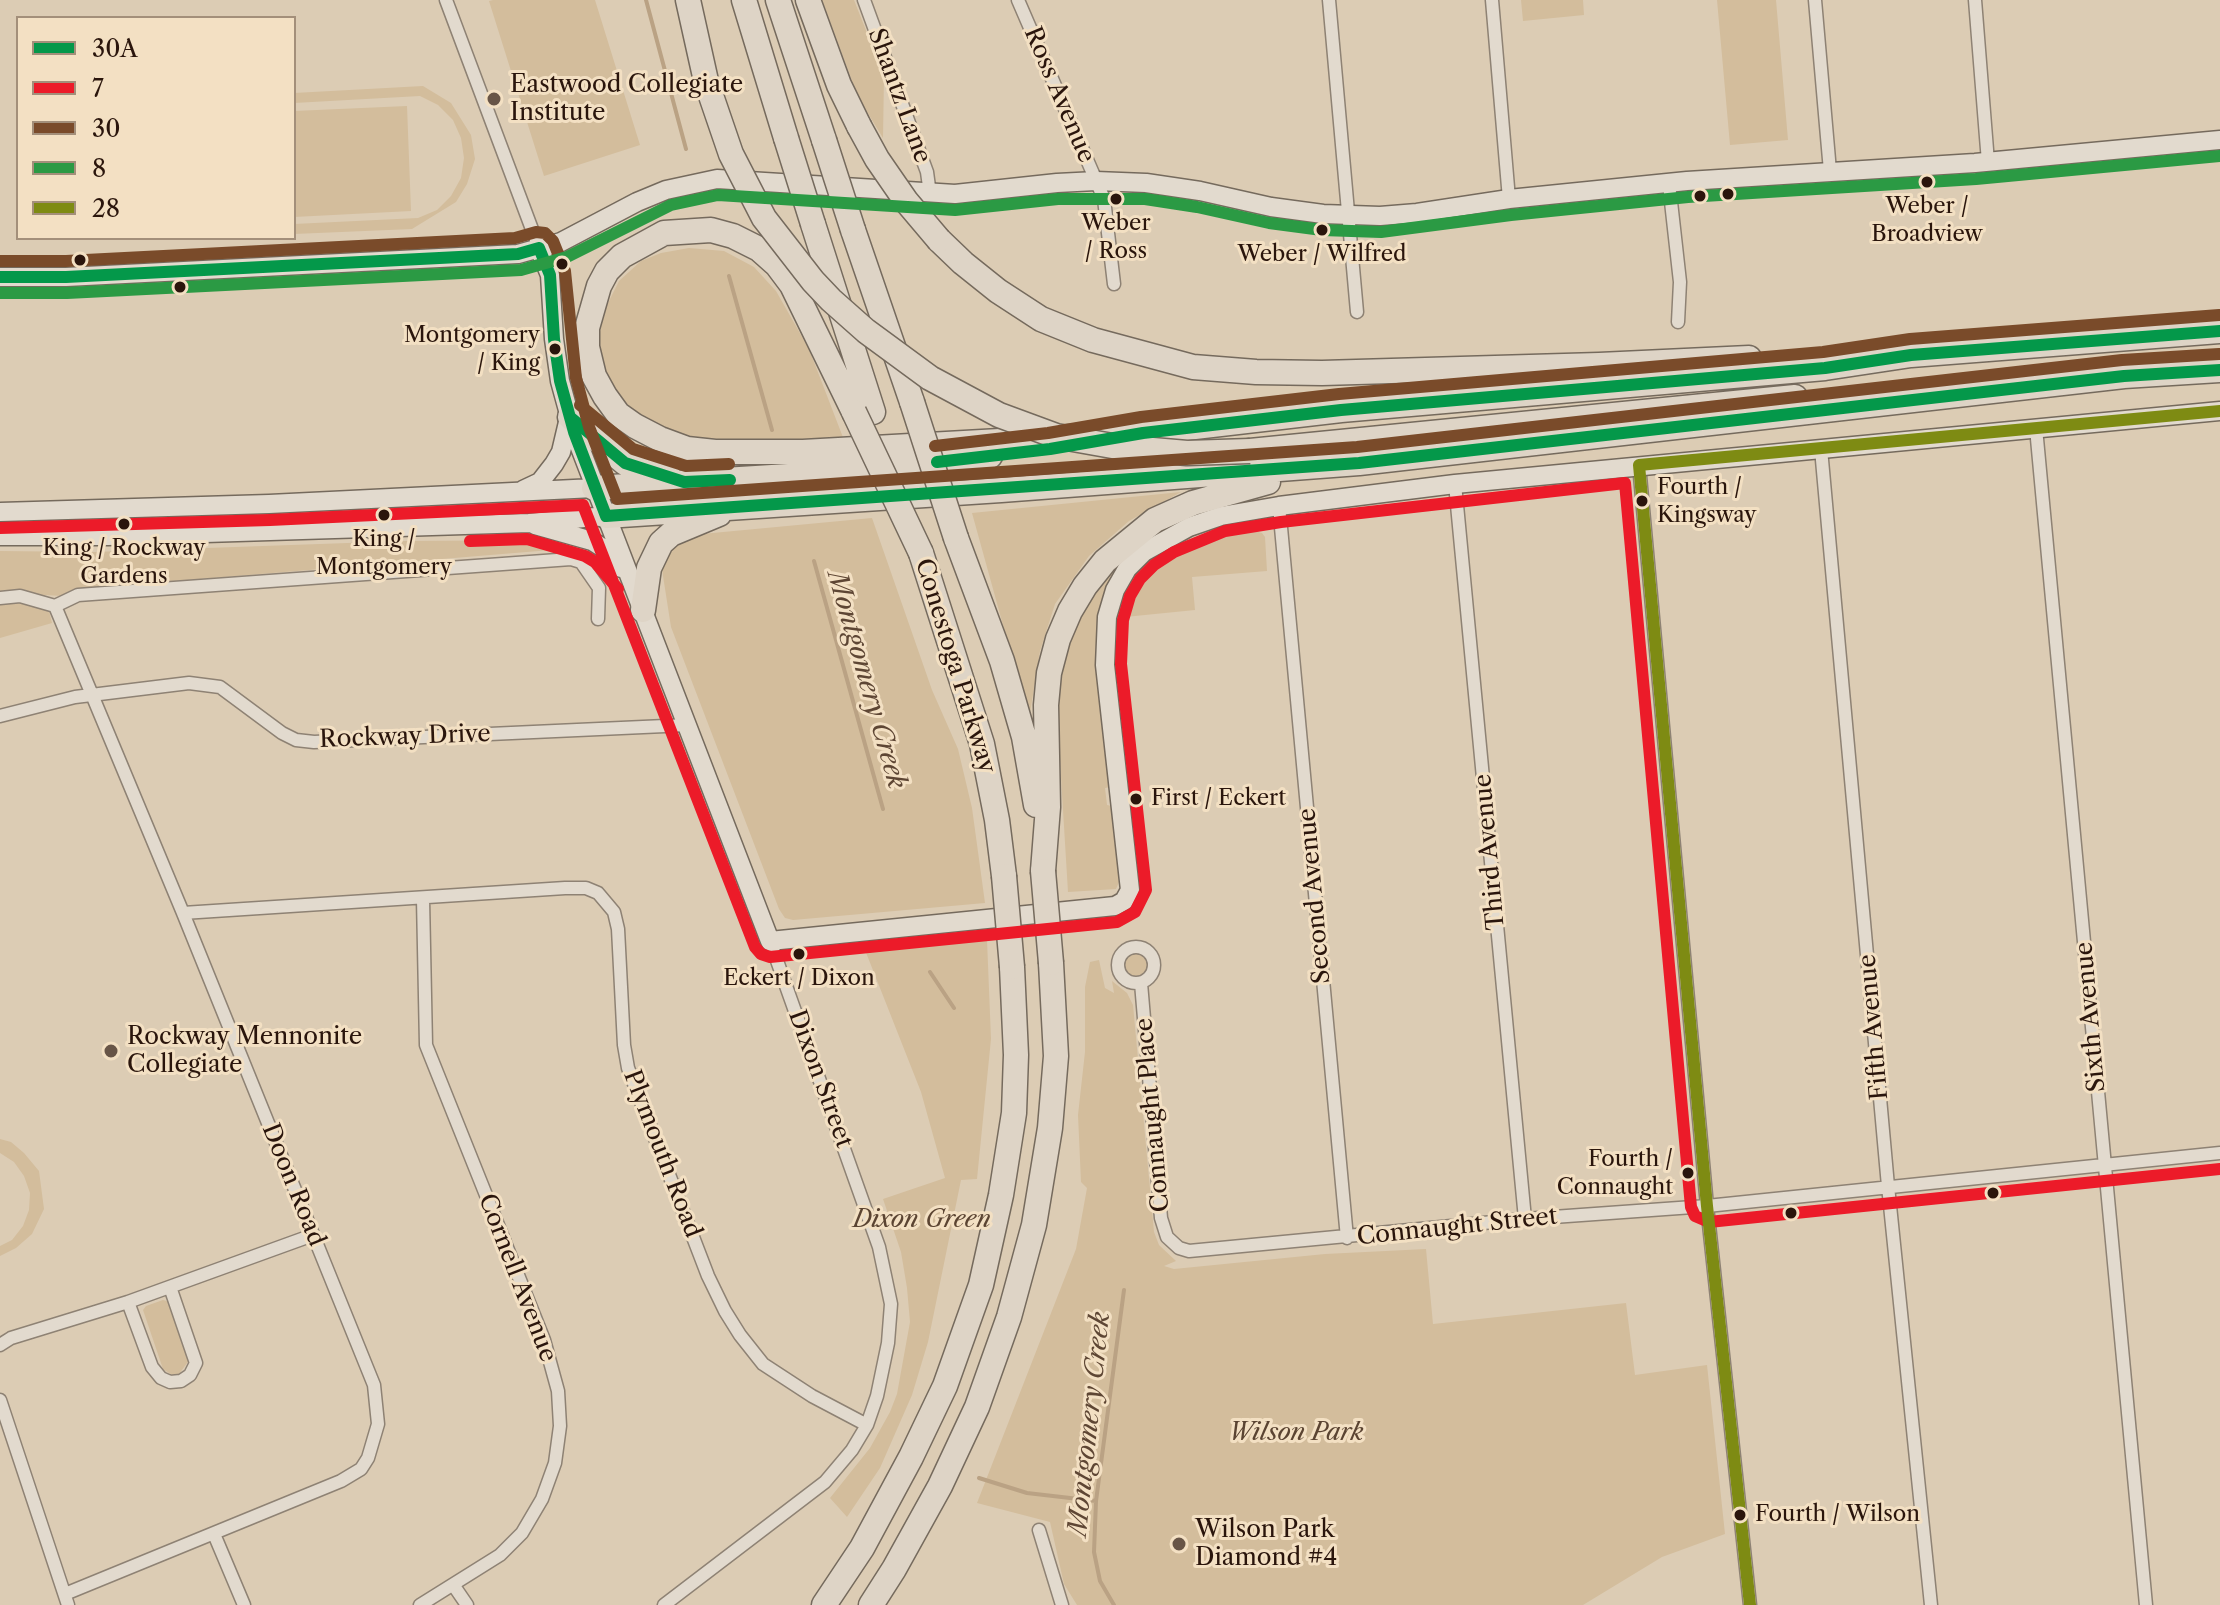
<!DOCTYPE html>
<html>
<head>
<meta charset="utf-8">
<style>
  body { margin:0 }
  #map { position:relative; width:2220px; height:1605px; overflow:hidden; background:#dcccb4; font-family:"Libre Caslon Text",serif }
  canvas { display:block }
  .legend { position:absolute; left:16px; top:16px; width:280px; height:224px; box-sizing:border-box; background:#f3e0c3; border:2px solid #a38f7a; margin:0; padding:10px 14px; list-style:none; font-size:24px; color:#2a150c }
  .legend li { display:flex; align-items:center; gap:16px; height:40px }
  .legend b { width:40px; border:2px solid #a38f7a }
</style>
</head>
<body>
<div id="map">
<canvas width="2220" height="1605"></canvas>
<ul class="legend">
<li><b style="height:10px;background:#04984a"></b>30A</li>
<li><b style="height:10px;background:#ec1b29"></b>7</li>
<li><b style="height:10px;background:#7a4b2a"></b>30</li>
<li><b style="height:10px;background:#2b9a44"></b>8</li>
<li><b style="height:10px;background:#7e8b13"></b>28</li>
</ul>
</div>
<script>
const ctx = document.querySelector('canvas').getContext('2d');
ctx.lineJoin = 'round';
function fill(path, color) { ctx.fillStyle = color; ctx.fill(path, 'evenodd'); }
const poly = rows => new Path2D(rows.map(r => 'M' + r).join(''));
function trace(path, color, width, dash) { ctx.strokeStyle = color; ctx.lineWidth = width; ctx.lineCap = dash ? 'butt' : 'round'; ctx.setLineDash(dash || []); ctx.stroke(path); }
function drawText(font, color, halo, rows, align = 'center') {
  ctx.font = font + ' "Libre Caslon Text",serif'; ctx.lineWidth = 6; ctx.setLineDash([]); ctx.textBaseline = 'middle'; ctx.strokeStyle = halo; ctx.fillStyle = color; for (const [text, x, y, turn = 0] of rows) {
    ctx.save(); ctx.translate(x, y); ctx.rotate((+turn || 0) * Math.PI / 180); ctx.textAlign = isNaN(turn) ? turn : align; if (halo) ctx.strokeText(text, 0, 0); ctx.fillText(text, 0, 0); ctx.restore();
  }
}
const green = poly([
  [493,0,595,0,640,145,544,176,489,1],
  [822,0,854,0,884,76,883,138,858,97],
  [1521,0,1583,0,1584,15,1523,21],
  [1717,0,1776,0,1788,140,1730,145],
  [423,86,451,103,471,135,475,159,467,184,456,202,412,229,294,234,294,224,418,218,437,210,451,196,461,178,464,158,461,138,453,120,438,105,420,96,294,103,294,93],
  [407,106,411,211,294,217,294,111],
  [689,248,724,251,754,267,776,291,809,349,844,440,707,439,670,432,643,419,624,402,608,379,602,360,599,337,604,311,619,281,641,261,661,253],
  [1181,492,1129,521,1089,556,1055,604,1040,651,1029,719,972,513],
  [872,518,932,690,958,749,972,808,985,903,793,920,785,918,779,909,671,627,661,563,676,542,702,534],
  [1248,529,1262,533,1265,537,1267,571,1192,577,1195,610,1125,617,1132,597,1147,576,1162,561,1180,550],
  [566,540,563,549,91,588,62,596,45,595,52,623,0,638,0,551,94,552,404,541],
  [1133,546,1100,614,1097,630,1111,787,1105,788,1107,805,1112,806,1119,882,1116,889,1068,892,1058,728,1060,675,1071,635,1090,595],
  [987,940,991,1039,977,1179,961,1180,928,1342,912,1395,880,1468,847,1517,830,1498,870,1448,890,1412,897,1394,910,1322,907,1288,901,1252,883,1199,945,1178,921,1092,865,950],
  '1122 965a14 14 0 1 1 28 0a14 14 0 1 1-28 0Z',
  [1099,960,1105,988,1114,993,1112,981,1127,993,1133,1005,1154,1232,1159,1245,1176,1261,1164,1266,1174,1269,1325,1254,1426,1249,1433,1324,1626,1303,1635,1375,1707,1365,1725,1534,1662,1557,1583,1605,1077,1605,1064,1584,1050,1522,977,1503,1076,1249,1087,1188,1081,1182,1078,1115,1085,1052,1085,987,1090,962],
  [0,1139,11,1142,24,1153,39,1171,44,1209,32,1234,16,1248,0,1256,0,1246,12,1240,23,1226,29,1210,30,1193,24,1176,14,1162,0,1153],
  [163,1300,170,1302,190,1359,179,1374,172,1375,163,1369,143,1310,146,1306]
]);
const stream = poly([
  [646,0,686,149],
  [729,276,772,430],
  [814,561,883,809],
  [930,972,954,1008],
  [979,1478,1027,1493,1096,1501],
  [1114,1605,1100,1581,1094,1552,1096,1501,1124,1290]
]);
const street = poly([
  [446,0,539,248],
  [864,0,927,172,930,194],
  [1018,0,1104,199,1114,284],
  [1329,0,1357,312],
  [1492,0,1509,199],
  [1815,0,1830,171],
  [1975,0,1988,162],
  [1669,184,1680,282,1678,322],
  [2036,428,2146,1605],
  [1821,449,1888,1186,1931,1605],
  [1639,465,1707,1206,1750,1605],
  [1455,484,1525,1219],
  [1279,506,1347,1238],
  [0,598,20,596,55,606],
  [55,606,183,913,374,1385,378,1424,368,1458,361,1469,341,1481,65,1594],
  [55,606,78,595,571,559,581,562,599,588,598,619],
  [0,716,75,697,189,683,220,687,282,733,296,740,314,742,687,725],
  [183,913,565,888,586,888,598,893,614,912,618,929,624,1045,628,1068,708,1276,725,1311,740,1335,763,1364,812,1396,867,1425],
  '1118 965a18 18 0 1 1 36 0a18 18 0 1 1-36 0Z',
  [1141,983,1161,1218,1167,1237,1179,1248,1189,1251,1525,1219,1707,1206,2220,1153],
  [128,1302,152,1367,161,1378,170,1382,181,1381,190,1375,196,1363,170,1287],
  [0,1345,11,1338,128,1302,313,1235],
  [0,1400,68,1605],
  [1039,1530,1062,1605],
  [214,1534,244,1605],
  [454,1586,467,1605],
  [420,1605,500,1555,522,1533,542,1499,555,1463,560,1426,558,1391,544,1340,426,1045,423,899],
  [664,1605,825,1482,852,1450,867,1425,877,1396,888,1343,891,1304,879,1247,770,941]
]);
const secondary = poly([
  [539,248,550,275,554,339,560,381,574,432,770,941,1115,906,1124,901,1130,890,1105,665,1107,617,1115,590,1127,569,1144,552,1189,527,1221,516,1279,506,1455,484,2220,411],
  [0,277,66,277,518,254,561,242,637,202,666,190,717,179,955,194,1057,183,1096,181,1146,183,1200,191,1271,207,1323,214,1380,216,1417,213,1509,199,1687,181,1975,163,2220,140],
  [523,490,540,482,554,464,561,452,569,418],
  [0,512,269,504,594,488],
  [535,525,592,541,606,550,621,568],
  [0,536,108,536,529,523,606,516]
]);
const highway = poly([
  [688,0,706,81],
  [744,0,786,138],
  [778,0,824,140],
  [808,0,839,85,859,126],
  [813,224,873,412],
  [853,230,912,402],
  [939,240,963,263,998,291,1041,319,1093,340,1193,367,1256,372,1322,373,1599,365,1749,358],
  [854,412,792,285,777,265,759,249,733,236,711,230,664,233,622,256,607,271,599,286,587,328,587,347,594,376,605,396,618,414,635,426,660,439,687,449,715,452,803,452,1143,433,1341,410,1825,368,1911,355,2220,331],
  [570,417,625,463,670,478],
  [1250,451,1795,397],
  [594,488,821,474,990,456],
  [606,516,1001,490,1359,463,2124,376,2220,370],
  [956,538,1002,661,1024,737,1036,805],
  [921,553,982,744,997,820,1004,876],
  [643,610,649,568,661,543,671,534,719,514],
  [1043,871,1048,807,1046,705,1049,673,1058,639,1070,611,1085,586,1105,561,1155,520,1193,503,1268,482],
  [824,1605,862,1548,911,1457,945,1386,981,1285,1001,1195,1014,1113,1016,1055,1012,967],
  [871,1605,894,1569,940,1486,977,1407,1009,1317,1034,1225,1050,1128,1056,1056,1051,963]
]);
const highwayBridge = poly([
  [706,81,731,154,764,218,813,281,831,300,866,331,930,378,999,415,1056,436,1118,447,1187,453,1250,451],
  [859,126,877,159,906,201,939,240],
  [786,138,813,224],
  [824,140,853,230],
  [912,402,956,538],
  [854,412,921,553],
  [1043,871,1051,963],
  [1004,876,1012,967]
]);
const bus1 = poly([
  [539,248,550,275,554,339,560,381,574,432,606,516,1359,463,2124,376,2220,370],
  [0,277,66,277,518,254,539,248],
  [570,417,625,463,684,482,730,480],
  [937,462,1050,449,1143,433,1341,410,1825,368,1911,355,2220,331]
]);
const bus2 = poly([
  [0,528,270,520,583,505,755,947,761,954,770,957,1117,922,1135,912,1146,890,1121,664,1123,620,1130,596,1140,579,1154,565,1174,552,1225,531,1281,522,1625,483,1691,1207,1695,1216,1709,1222,2220,1169],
  [470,541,527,539,585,556,595,562,618,589]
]);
const bus3 = poly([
  [0,261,66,261,515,238,536,232,545,233,553,241,565,271,576,378,589,427,617,499,1357,447,2122,360,2219,354],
  [580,405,633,449,686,466,729,464],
  [935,446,1048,433,1141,417,1339,394,1823,352,1910,339,2219,315]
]);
const bus4 = poly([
  [0,293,67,293,521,270,567,257,671,205,718,195,955,210,1058,199,1145,199,1197,207,1269,223,1322,230,1381,232,1511,215,1688,197,1976,179,2220,156]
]);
const bus5 = poly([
  [1750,1605,1707,1206,1639,465,2220,411]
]);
const markers = [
  [494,99,8,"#685547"],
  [1927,182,7,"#2a150c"],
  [1728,194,7,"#2a150c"],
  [1700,196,7,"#2a150c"],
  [1116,199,7,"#2a150c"],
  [1322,230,7,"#2a150c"],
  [80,260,7,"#2a150c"],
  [562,264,7,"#2a150c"],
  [180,287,7,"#2a150c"],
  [555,349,7,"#2a150c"],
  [1642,501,7,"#2a150c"],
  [384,515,7,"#2a150c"],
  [124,524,7,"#2a150c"],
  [1136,799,7,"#2a150c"],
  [799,954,7,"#2a150c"],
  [111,1051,8,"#685547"],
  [1688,1173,7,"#2a150c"],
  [1993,1193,7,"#2a150c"],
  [1791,1213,7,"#2a150c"],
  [1740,1515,7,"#2a150c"],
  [1179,1544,8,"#685547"]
];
const busNames = [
  ["Weber /",1927,207],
  ["Broadview",1927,235],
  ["Weber",1116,224],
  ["/ Ross",1116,252],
  ["Weber / Wilfred",1322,255],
  ["Montgomery",540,336,"right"],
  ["/ King",540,364,"right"],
  ["Fourth /",1657,488,"left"],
  ["Kingsway",1657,516,"left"],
  ["King /",384,540],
  ["Montgomery",384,568],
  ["King / Rockway",124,549],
  ["Gardens",124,577],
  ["First / Eckert",1151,799,"left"],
  ["Eckert / Dixon",799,979],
  ["Fourth /",1673,1160,"right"],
  ["Connaught",1673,1188,"right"],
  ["Fourth / Wilson",1755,1515,"left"]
];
const poiNames = [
  ["Eastwood Collegiate",510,85],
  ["Institute",510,113],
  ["Rockway Mennonite",127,1037],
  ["Collegiate",127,1065],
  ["Wilson Park",1195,1530],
  ["Diamond #4",1195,1558]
];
const streetNames = [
  ["Ross Avenue",1059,95,67],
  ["Shantz Lane",899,96,70],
  ["Conestoga Parkway",955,666,73],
  ["Rockway Drive",405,737,-2],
  ["Third Avenue",1490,852,-95],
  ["Second Avenue",1315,896,-95],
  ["Sixth Avenue",2091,1017,-95],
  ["Fifth Avenue",1874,1027,-95],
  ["Dixon Street",820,1079,70],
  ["Connaught Place",1153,1115,-95],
  ["Plymouth Road",662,1154,69],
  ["Doon Road",293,1185,68],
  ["Connaught Street",1457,1227,-6],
  ["Cornell Avenue",517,1278,69]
];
const parkNames = [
  ["Dixon Green",922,1220],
  ["Wilson Park",1296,1433]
];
const waterNames = [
  ["Montgomery Creek",866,680,74],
  ["Montgomery Creek",1090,1424,-84]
];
fill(green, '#d3bd9c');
trace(stream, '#baa284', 4);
trace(street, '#8e8274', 15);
trace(secondary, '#756a5d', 21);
trace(highway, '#756a5d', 27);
trace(street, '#e2dace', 12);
trace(secondary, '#e2dace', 18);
trace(highway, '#ded4c6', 24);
trace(highwayBridge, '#756a5d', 27, []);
trace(highwayBridge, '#ded4c6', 24);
trace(bus1, '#04984a', 12);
trace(bus2, '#ec1b29', 12);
trace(bus3, '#7a4b2a', 12);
trace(bus4, '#2b9a44', 12);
trace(bus5, '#7e8b13', 12);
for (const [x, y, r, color] of markers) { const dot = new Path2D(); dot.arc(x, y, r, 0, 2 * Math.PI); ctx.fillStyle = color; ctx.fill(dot); trace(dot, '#f3e0c3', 3); }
drawText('22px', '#2a150c', '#f3e0c3', busNames);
drawText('24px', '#2a150c', '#f3e0c3', poiNames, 'left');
drawText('24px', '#2a150c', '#f3e0c3', streetNames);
drawText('italic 24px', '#5b4432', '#f3e0c3', parkNames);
drawText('italic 26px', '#5e4634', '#f3e0c3', waterNames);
</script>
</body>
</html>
